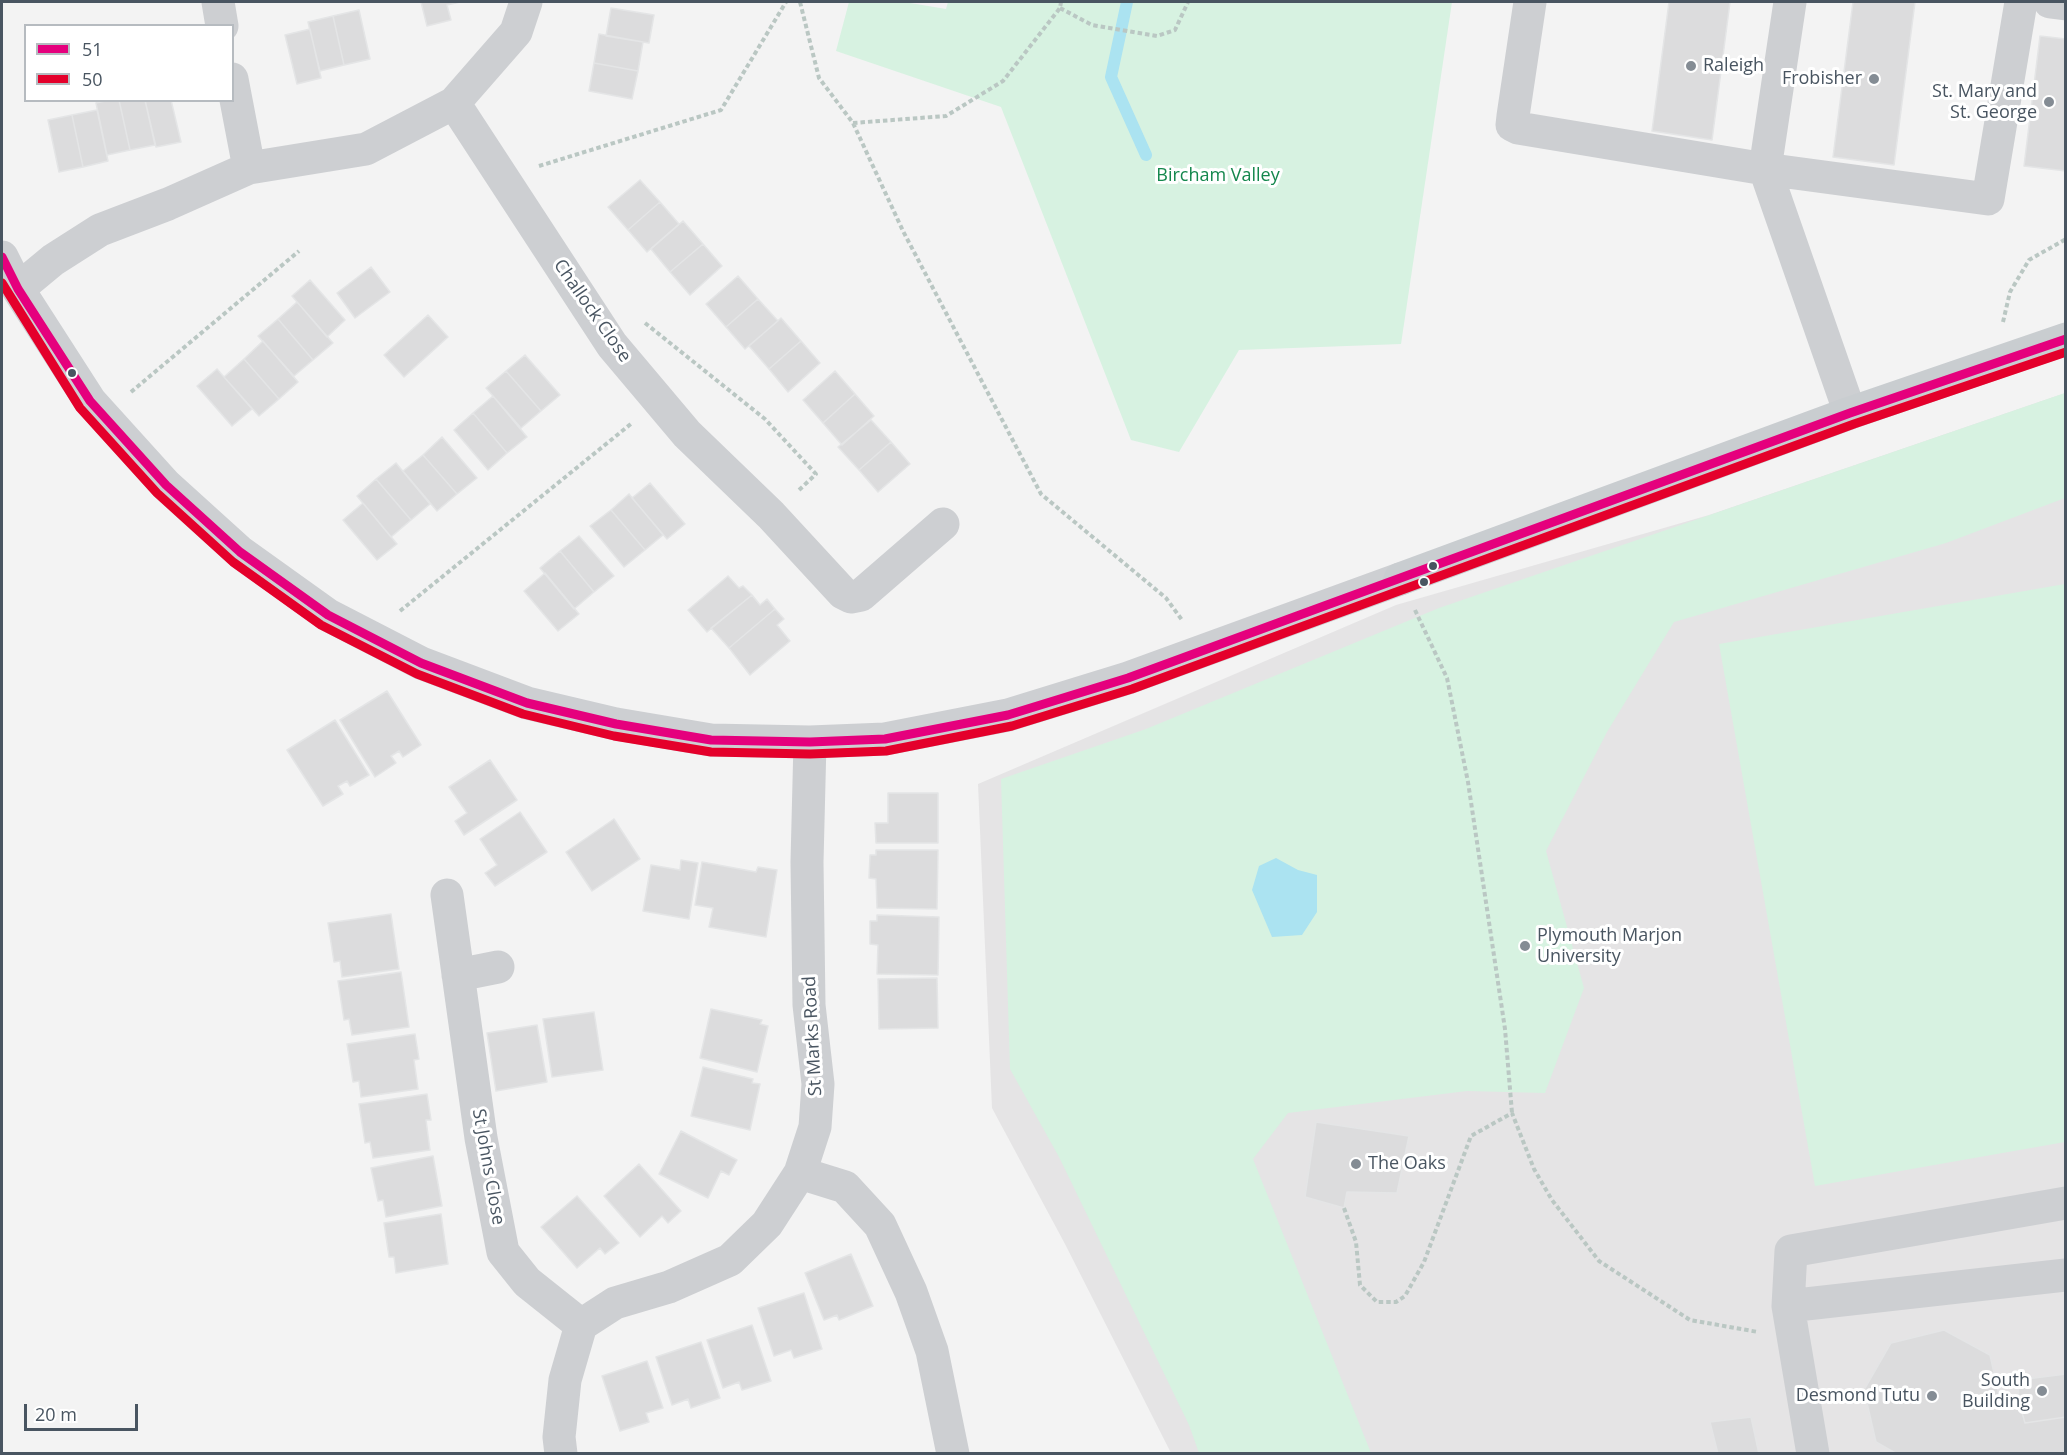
<!DOCTYPE html>
<html>
<head>
<meta charset="utf-8">
<style>
  body { margin:0 }
  #map { position:relative; width:2067px; height:1455px; overflow:hidden; background:#f3f3f3; font-family:"Open Sans",sans-serif }
  canvas { display:block }
  .frame { position:absolute; inset:0; border:3px solid #495561; pointer-events:none }
  .legend { position:absolute; left:24px; top:24px; width:210px; height:78px; box-sizing:border-box; background:#fff; border:2px solid #b6bbc0; margin:0; padding:8px 10px; list-style:none; font-size:18px; color:#495561 }
  .legend li { display:flex; align-items:center; gap:12px; height:30px }
  .legend b { width:30px; border:2px solid #b6bbc0 }
  .scale { position:absolute; left:24px; top:1404px; width:114px; height:27px; box-sizing:border-box; border:3px solid #495561; border-top:0; padding-left:8px; font-size:18px; line-height:21px; white-space:nowrap; color:#495561; -webkit-text-stroke:4px #fff; paint-order:stroke }
</style>
</head>
<body>
<div id="map">
<canvas width="2067" height="1455"></canvas>
<div class="frame"></div>
<ul class="legend">
<li><b style="height:8px;background:#e5007d"></b>51</li>
<li><b style="height:8px;background:#e4002b"></b>50</li>
</ul>
<div class="scale">20 m</div>
</div>
<script>
const ctx = document.querySelector('canvas').getContext('2d');
ctx.lineJoin = 'round';
function fill(path, color) { ctx.fillStyle = color; ctx.fill(path, 'evenodd'); }
const poly = rows => new Path2D(rows.map(r => 'M' + r).join(''));
function trace(path, color, width, dash) { ctx.strokeStyle = color; ctx.lineWidth = width; ctx.lineCap = dash ? 'butt' : 'round'; ctx.setLineDash(dash || []); ctx.stroke(path); }
function drawText(font, color, halo, rows, align = 'center') {
  ctx.font = font + ' "Open Sans",sans-serif'; ctx.lineWidth = 6; ctx.setLineDash([]); ctx.textBaseline = 'middle'; ctx.strokeStyle = halo; ctx.fillStyle = color; for (const [text, x, y, turn = 0] of rows) {
    ctx.save(); ctx.translate(x, y); ctx.rotate((+turn || 0) * Math.PI / 180); ctx.textAlign = isNaN(turn) ? turn : align; if (halo) ctx.strokeText(text, 0, 0); ctx.fillText(text, 0, 0); ctx.restore();
  }
}
const education = poly([
  [2065,393,2065,1453,1171,1453,1065,1244,992,1108,978,784,1396,605,1709,515]
]);
const green = poly([
  [849,2,904,2,946,9,948,2,1452,2,1401,344,1239,350,1179,452,1131,440,1001,107,836,51],
  [2065,393,2065,498,1946,543,1674,622,1607,732,1546,851,1584,988,1545,1093,1467,1091,1288,1113,1253,1159,1371,1453,1199,1453,1189,1425,1059,1157,1010,1069,1001,779,1146,729,1439,608],
  [2065,584,2065,1142,1815,1186,1719,644]
]);
const water = poly([
  [1276,858,1298,870,1317,875,1317,912,1302,935,1272,937,1252,890,1259,866]
]);
const stream = poly([
  [1127,2,1111,77,1146,155]
]);
const building = poly([
  [421,2,460,2,447,5,451,20,427,26,421,2],
  [1669,2,1730,2,1712,140,1652,131,1669,2],
  [1853,2,1915,2,1894,165,1833,157,1853,2],
  [611,8,654,15,649,43,606,36,611,8],
  [359,10,370,59,344,65,333,16,359,10],
  [333,16,344,65,320,71,308,22,333,16],
  [310,29,321,78,297,84,285,35,310,29],
  [599,34,643,42,638,71,594,63,599,34],
  [2040,36,2066,39,2066,171,2024,166,2040,36],
  [594,63,638,71,632,99,589,91,594,63],
  [109,100,119,100,130,150,107,155,96,103,109,100],
  [119,100,145,100,155,145,130,150,119,100],
  [145,100,171,100,181,142,156,147,145,100],
  [97,110,108,161,83,167,72,115,97,110],
  [72,115,83,167,59,172,48,120,72,115],
  [640,180,660,202,628,230,608,207,640,180],
  [660,202,679,224,647,252,628,230,660,202],
  [683,221,703,244,670,272,651,249,683,221],
  [703,244,722,266,690,295,670,272,703,244],
  [371,267,390,292,355,318,337,293,371,267],
  [738,276,758,299,726,327,706,304,738,276],
  [310,280,345,320,327,337,292,296,310,280],
  [758,299,778,321,745,349,726,327,758,299],
  [297,302,333,343,313,360,278,319,297,302],
  [428,315,448,337,404,377,384,355,428,315],
  [781,318,801,341,769,369,749,346,781,318],
  [278,319,313,360,294,376,258,336,278,319],
  [263,341,298,382,279,399,244,359,263,341],
  [801,341,820,363,788,392,769,369,801,341],
  [525,355,560,395,541,411,506,371,525,355],
  [244,359,279,399,259,416,224,377,244,359],
  [217,369,252,409,232,426,197,386,217,369],
  [506,371,541,411,521,428,486,388,506,371],
  [835,371,855,394,823,423,803,400,835,371],
  [855,394,874,416,842,445,823,423,855,394],
  [493,396,527,437,507,453,473,413,493,396],
  [473,413,507,453,488,470,454,430,473,413],
  [871,420,891,442,859,470,838,447,871,420],
  [442,437,477,478,457,494,423,455,442,437],
  [891,442,910,464,878,492,859,470,891,442],
  [423,455,457,494,437,511,403,471,423,455],
  [396,463,430,504,411,520,376,479,396,463],
  [376,479,411,520,391,537,357,496,376,479],
  [650,483,685,524,667,539,632,498,650,483],
  [629,494,663,535,645,550,611,510,629,494],
  [363,503,397,544,377,560,343,520,363,503],
  [611,510,645,550,624,567,590,526,611,510],
  [579,536,614,576,594,592,560,551,579,536],
  [560,551,594,592,574,609,540,568,560,551],
  [545,573,579,614,558,631,524,591,545,573],
  [728,576,739,588,743,586,752,595,707,632,688,610,728,576],
  [752,595,760,605,767,599,775,609,729,648,711,628,752,595],
  [775,609,784,619,777,625,790,641,750,675,729,648,775,609],
  [387,691,421,745,403,757,399,751,391,756,396,763,375,777,340,720,387,691],
  [335,720,369,775,350,786,347,781,338,786,343,794,323,806,287,750,335,720],
  [490,760,517,800,464,835,455,821,467,813,449,787,490,760],
  [888,793,938,793,938,843,876,843,875,823,888,823,888,793],
  [520,812,547,852,495,886,485,873,497,865,480,839,520,812],
  [614,819,640,859,592,891,566,852,614,819],
  [876,850,938,850,937,909,877,908,876,879,869,878,870,855,876,855,876,850],
  [681,860,698,863,689,919,643,911,651,865,680,870,681,860],
  [702,862,756,872,758,867,777,870,766,937,709,927,713,908,695,905,702,862],
  [391,914,399,969,342,977,340,961,334,962,328,923,391,914],
  [877,915,939,917,938,975,877,974,878,945,870,944,870,921,877,921,877,915],
  [401,972,409,1027,352,1035,349,1019,344,1020,338,981,401,972],
  [937,978,938,1028,879,1029,878,979,937,978],
  [711,1009,762,1020,760,1024,768,1026,757,1072,700,1058,711,1009],
  [594,1012,603,1070,552,1077,543,1019,594,1012],
  [537,1025,547,1082,496,1091,487,1033,537,1025],
  [415,1034,419,1059,414,1060,418,1089,361,1097,359,1081,353,1082,347,1044,415,1034],
  [703,1067,753,1079,752,1083,760,1084,750,1130,691,1116,703,1067],
  [427,1094,431,1120,426,1120,430,1150,373,1158,370,1142,365,1143,359,1104,427,1094],
  [1316,1122,1409,1136,1397,1193,1347,1192,1344,1208,1305,1197,1316,1122],
  [681,1131,737,1160,729,1175,721,1171,708,1198,659,1174,681,1131],
  [433,1156,442,1206,386,1217,383,1200,378,1201,371,1168,433,1156],
  [639,1164,681,1211,668,1223,662,1216,640,1237,604,1196,639,1164],
  [577,1196,619,1243,605,1254,600,1248,577,1268,541,1227,577,1196],
  [441,1214,448,1264,396,1273,394,1257,389,1257,384,1223,441,1214],
  [851,1254,873,1306,839,1320,837,1315,824,1320,805,1273,851,1254],
  [804,1293,822,1349,794,1358,791,1350,774,1356,758,1308,804,1293],
  [752,1325,771,1381,742,1390,739,1382,723,1388,707,1340,752,1325],
  [1944,1330,1990,1355,2001,1404,2019,1402,2025,1423,2066,1417,2066,1454,1897,1454,1876,1442,1864,1390,1891,1343,1944,1330],
  [701,1342,720,1398,691,1408,688,1399,672,1405,656,1357,701,1342],
  [647,1361,663,1408,646,1413,649,1422,620,1431,602,1376,647,1361],
  [2066,1374,2066,1417,2025,1423,2019,1402,2018,1380,2066,1374],
  [1751,1417,1759,1454,1718,1454,1710,1422,1751,1417]
]);
const path = poly([
  [800,2,819,78,853,123,903,231,1041,494,1166,598,1182,620],
  [1060,8,1092,25,1157,36,1175,30,1188,2],
  [853,123,946,116,1003,81,1060,8,1061,2],
  [539,166,721,110,786,2],
  [2003,322,2010,292,2029,260,2066,239],
  [645,323,765,419,816,474,798,491],
  [131,392,299,251],
  [1415,610,1447,678,1468,782,1505,1029,1512,1113],
  [400,611,632,423],
  [1344,1208,1356,1242,1360,1285,1377,1302,1396,1302,1405,1296,1424,1262,1471,1136,1512,1113,1534,1169,1552,1200,1599,1261,1690,1320,1758,1332]
]);
const minor = poly([
  [218,2,222,26],
  [1530,2,1513,116,1512,125,1518,128,1765,169,1988,199,2021,2],
  [1790,2,1765,169,1850,413],
  [2050,2,2066,4],
  [232,79,249,168],
  [454,103,612,345,687,434,771,515,843,593,851,597,861,595,943,524],
  [2,257,18,289,90,401,166,485,240,552,328,615,421,663,527,703,616,724,711,740,810,742,885,739,1008,715,1128,678,1400,579],
  [18,289,53,260,100,230,168,204,249,168,366,149,454,103,516,32,526,2],
  [447,895,481,1138,503,1252,527,1282,581,1325],
  [458,975,498,967],
  [800,1173,845,1187,880,1225,911,1292,932,1351,953,1454],
  [1788,1306,2066,1275],
  [561,1454,559,1437,565,1380,581,1325,615,1303,669,1287,730,1260,767,1224,800,1173,815,1127,818,1084,809,1005,807,862,810,742],
  [1813,1454,1788,1306,1791,1251,2066,1203]
]);
const major = poly([
  [1400,579,1850,413,2066,339]
]);
const bus1 = poly([
  [2,257,18,289,90,401,166,485,240,552,328,615,421,663,527,703,616,724,711,740,810,742,885,739,1008,715,1128,678,1850,413,2066,339]
]);
const bus2 = poly([
  [2,283,80,408,157,493,233,562,321,625,417,674,523,714,614,736,711,752,810,754,886,751,1012,726,1132,689,1854,424,2066,352]
]);
const markers = [
  [1691,66,6,"#848c94"],
  [1874,79,6,"#848c94"],
  [2049,102,6,"#848c94"],
  [72,373,5,"#495561"],
  [1433,566,5,"#495561"],
  [1424,582,5,"#495561"],
  [1525,946,6,"#848c94"],
  [1356,1164,6,"#848c94"],
  [2042,1391,6,"#848c94"],
  [1932,1396,6,"#848c94"]
];
const poiNames = [
  ["Raleigh",1703,66,"left"],
  ["Frobisher",1862,79],
  ["St. Mary and",2037,92],
  ["St. George",2037,113],
  ["Plymouth Marjon",1537,936,"left"],
  ["University",1537,957,"left"],
  ["The Oaks",1368,1164,"left"],
  ["South",2030,1381],
  ["Building",2030,1402],
  ["Desmond Tutu",1920,1396]
];
const parkNames = [
  ["Bircham Valley",1218,176]
];
const streetNames = [
  ["Challock Close",592,311,55],
  ["St Marks Road",813,1036,-93],
  ["St Johns Close",488,1167,80]
];
fill(education, '#e5e4e5');
fill(green, '#d7f2e1');
fill(water, '#abe3f1');
trace(stream, '#abe3f1', 12);
fill(building, '#dcdcdd');
trace(building, '#e4e5e6', 1.5);
trace(path, '#bac7c3', 4, [4.5, 3]);
trace(minor, '#cdcfd2', 33);
trace(major, '#c9cdd0', 33);
trace(bus1, '#e5007d', 9);
trace(bus2, '#e4002b', 9);
for (const [x, y, r, color] of markers) { const dot = new Path2D(); dot.arc(x, y, r, 0, 2 * Math.PI); ctx.fillStyle = color; ctx.fill(dot); trace(dot, '#fff', 2); }
drawText('18px', '#495561', '#fff', poiNames, 'right');
drawText('18px', '#14874d', '#fff', parkNames);
drawText('18px', '#495561', '#fff', streetNames);
</script>
</body>
</html>
